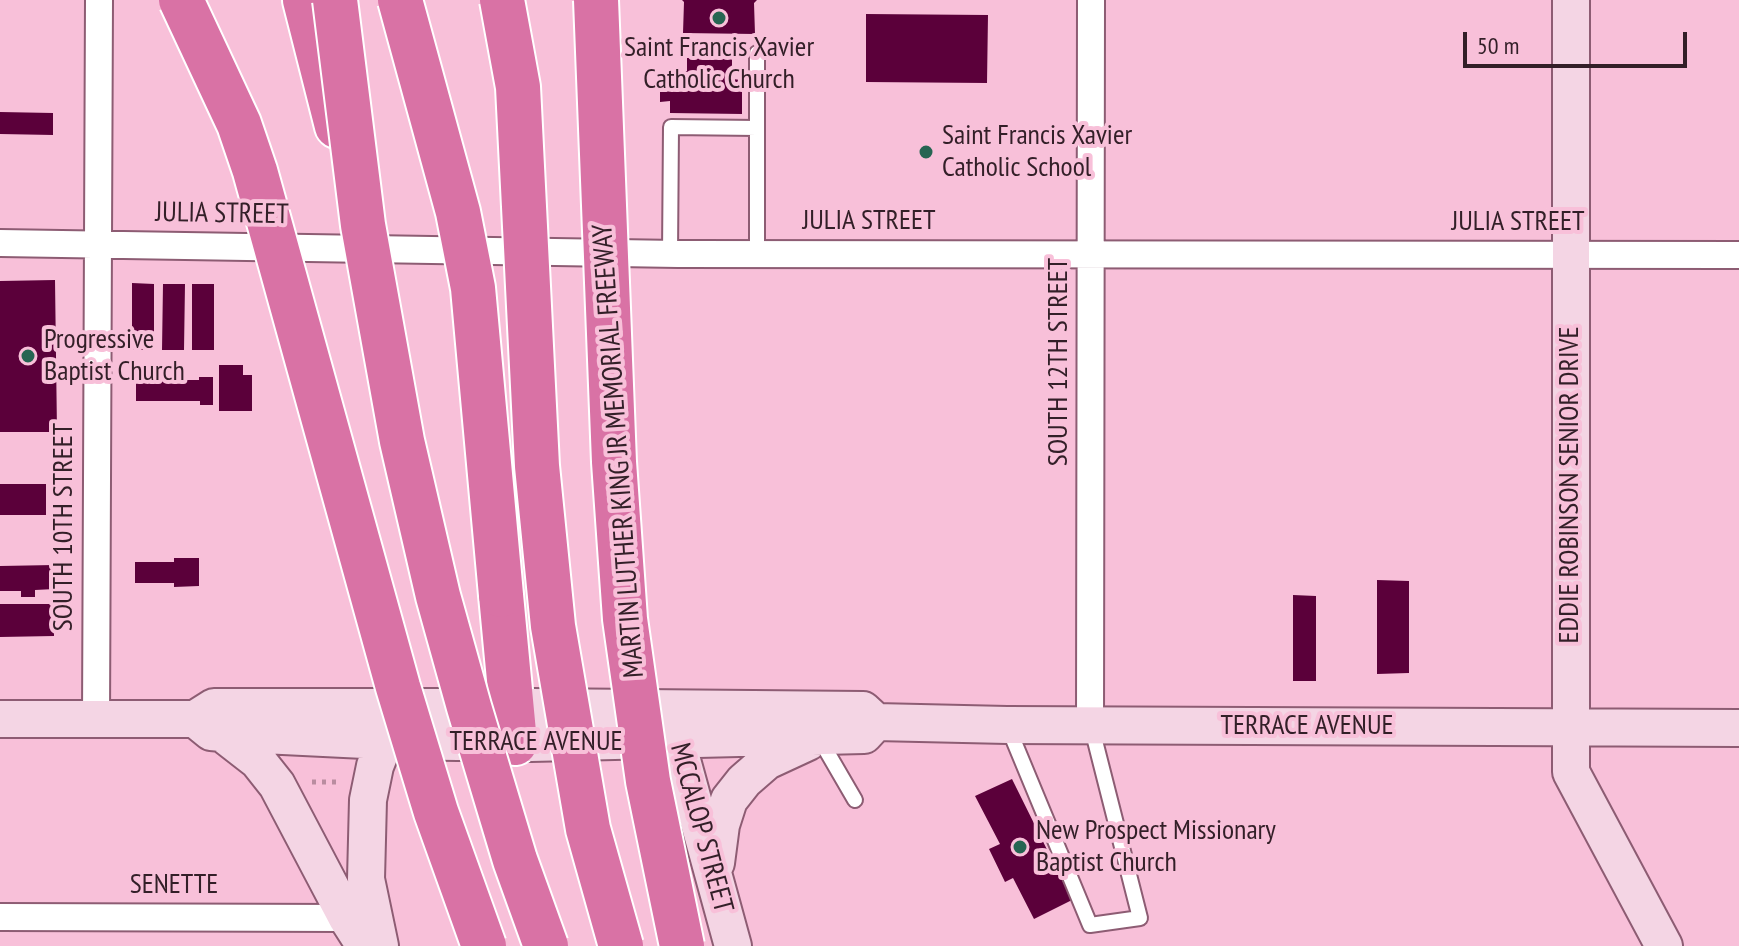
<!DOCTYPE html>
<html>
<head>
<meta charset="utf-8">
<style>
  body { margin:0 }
  #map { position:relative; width:1739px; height:946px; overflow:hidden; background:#f8c0d9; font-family:"PT Sans Narrow",sans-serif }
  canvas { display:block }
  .scale { position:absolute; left:1463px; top:32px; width:224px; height:36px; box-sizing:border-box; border:4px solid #331f28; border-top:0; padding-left:10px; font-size:24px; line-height:28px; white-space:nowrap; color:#331f28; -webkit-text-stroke:6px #f8c0d9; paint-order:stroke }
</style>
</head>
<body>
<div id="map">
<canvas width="1739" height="946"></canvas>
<div class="scale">50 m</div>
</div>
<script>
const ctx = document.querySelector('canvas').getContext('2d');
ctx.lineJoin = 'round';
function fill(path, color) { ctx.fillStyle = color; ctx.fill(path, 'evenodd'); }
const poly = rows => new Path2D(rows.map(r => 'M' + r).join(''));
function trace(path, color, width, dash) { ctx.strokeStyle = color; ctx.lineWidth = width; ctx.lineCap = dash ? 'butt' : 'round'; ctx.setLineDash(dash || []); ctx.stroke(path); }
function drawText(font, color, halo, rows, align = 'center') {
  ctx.font = font + ' "PT Sans Narrow",sans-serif'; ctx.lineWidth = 8; ctx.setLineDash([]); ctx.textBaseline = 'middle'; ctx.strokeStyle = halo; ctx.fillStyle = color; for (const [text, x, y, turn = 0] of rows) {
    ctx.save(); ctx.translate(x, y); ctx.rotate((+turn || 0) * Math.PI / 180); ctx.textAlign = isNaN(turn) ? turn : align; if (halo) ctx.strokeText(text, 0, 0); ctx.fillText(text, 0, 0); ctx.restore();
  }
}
const building = poly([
  [682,0,757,0,754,3,755,34,683,33,684,2],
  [866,14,988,15,987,83,866,82],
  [687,58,732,59,732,79,742,80,742,114,670,113,670,101,660,102,660,71,687,71],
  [0,112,53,113,53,135,0,134],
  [55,280,57,432,0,432,0,281],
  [132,283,154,284,154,350,132,350],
  [163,284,185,284,184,350,162,350],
  [192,284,214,284,214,350,192,350],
  [219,365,243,365,243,375,252,375,252,411,219,411],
  [199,377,213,377,213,405,200,405,200,401,136,401,136,380,199,380],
  [0,484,46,484,46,515,0,515],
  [174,558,199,558,199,586,174,587,174,583,135,583,135,562,174,562],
  [54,565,55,589,35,590,35,597,21,597,21,591,0,591,0,566],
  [1377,580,1409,581,1409,673,1377,674],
  [1293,595,1316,596,1316,681,1293,681],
  [0,604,54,604,54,636,0,637],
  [1012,779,1072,900,1034,919,1013,878,1005,882,989,849,1000,844,975,796]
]);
const path = poly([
  [312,782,342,782]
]);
const lane = poly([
  [670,254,671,127,757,128],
  [757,254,757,53],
  [1008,727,1090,925,1140,918,1091,725],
  [819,738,855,800]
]);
const street = poly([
  [0,243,678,254,1739,255],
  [96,719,99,0],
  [1090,725,1091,0],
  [0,917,347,918]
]);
const secondary = poly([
  [1571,0,1571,772,1664,946],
  [0,719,195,719,214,707,532,707,863,710,876,722,1007,725,1739,728],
  [195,719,211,732,222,733,385,741,531,743,864,735,876,722],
  [671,720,733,946],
  [222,733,258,761,277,785,347,918,365,946],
  [716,863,721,825,729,800,744,781,767,761,808,742],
  [380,946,366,879,368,800,375,766,385,741,397,724]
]);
const highway = poly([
  [305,0,337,126],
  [501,595,515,743]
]);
const highwayBridge = poly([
  [181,0,239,124,255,171,398,687,436,812,484,946],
  [335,0,363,225,402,441,438,596,469,707,515,860,546,946],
  [400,0,458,212,473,288,501,595],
  [502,0,518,87,537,466,553,626,588,829,621,946],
  [596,0,614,462,625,619,648,781,682,946]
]);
const markers = [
  [719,18,8,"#266552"],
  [926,152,8,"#266552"],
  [28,356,8,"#266552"],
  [1020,847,8,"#266552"]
];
const poiNames = [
  ["Saint Francis Xavier",719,48,"center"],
  ["Catholic Church",719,80,"center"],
  ["Saint Francis Xavier",942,136],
  ["Catholic School",942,168],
  ["Progressive",44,340],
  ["Baptist Church",44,372],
  ["New Prospect Missionary",1036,831],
  ["Baptist Church",1036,863]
];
const streetNames = [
  ["JULIA STREET",222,214,1],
  ["JULIA STREET",869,221],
  ["JULIA STREET",1518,222],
  ["SOUTH 12TH STREET",1059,362,-90],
  ["MARTIN LUTHER KING JR MEMORIAL FREEWAY",619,451,-94],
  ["EDDIE ROBINSON SENIOR DRIVE",1570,485,-90],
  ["SOUTH 10TH STREET",64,527,-90],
  ["TERRACE AVENUE",1307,726],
  ["TERRACE AVENUE",536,742],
  ["MCCALOP STREET",701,828,75],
  ["SENETTE",174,885]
];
fill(building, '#5b003a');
trace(lane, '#8d5c73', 18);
trace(street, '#8d5c73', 30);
trace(secondary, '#8d5c73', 40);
trace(highway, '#fff', 48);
trace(path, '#b98ca0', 5, [4, 6]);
trace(lane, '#fff', 14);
trace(street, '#fff', 26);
trace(secondary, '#f4d5e4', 36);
trace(highway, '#d972a5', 44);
trace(highwayBridge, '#fff', 48, []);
trace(highwayBridge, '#d972a5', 44);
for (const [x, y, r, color] of markers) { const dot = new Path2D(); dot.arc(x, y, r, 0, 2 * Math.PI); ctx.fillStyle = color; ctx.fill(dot); trace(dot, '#f8c0d9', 3); }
drawText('28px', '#331f28', '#f8c0d9', poiNames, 'left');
drawText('28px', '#331f28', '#f8c0d9', streetNames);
</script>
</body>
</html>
